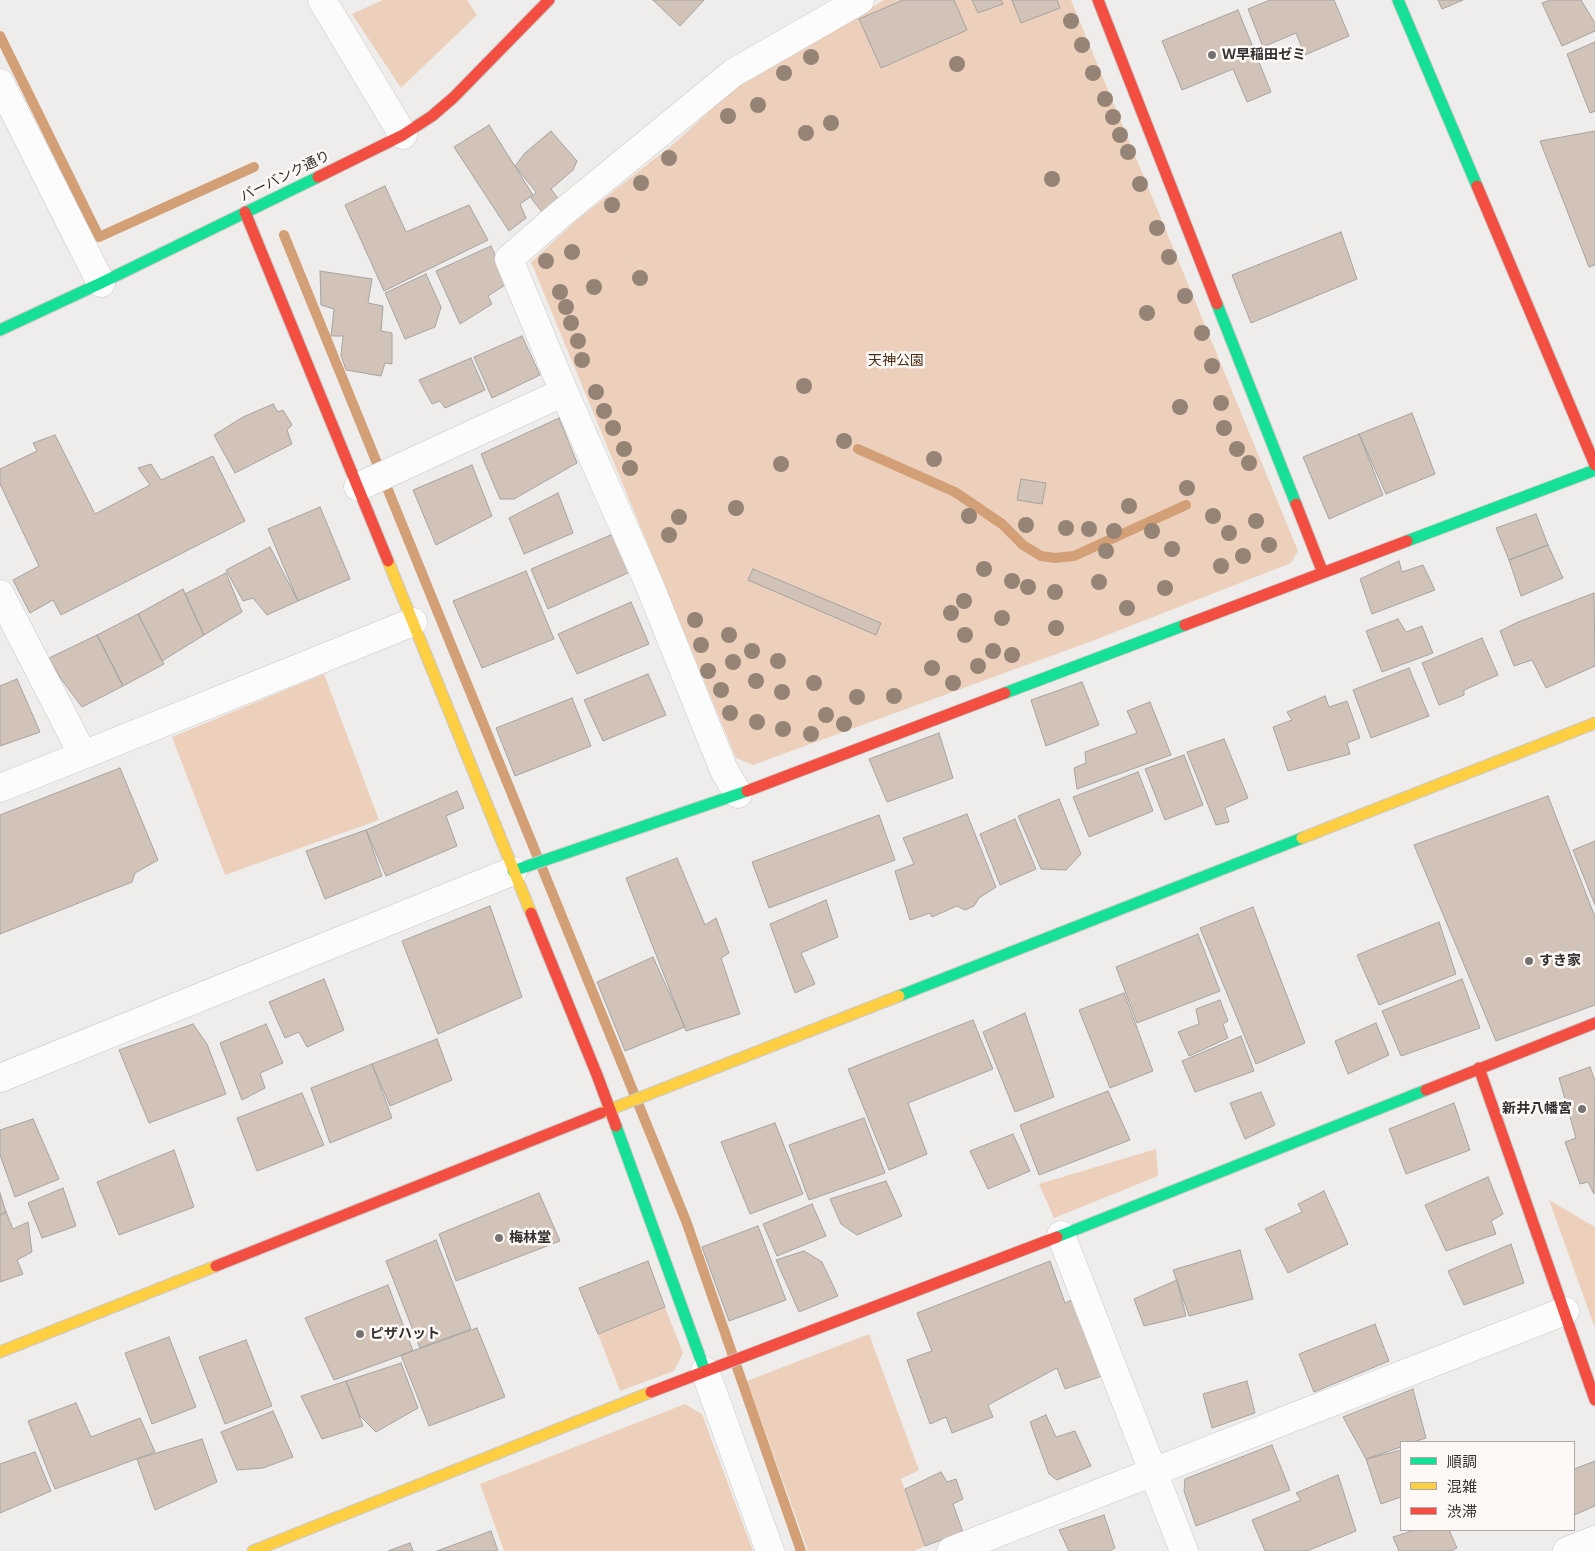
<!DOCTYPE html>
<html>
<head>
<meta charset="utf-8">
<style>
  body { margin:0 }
  #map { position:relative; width:1595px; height:1551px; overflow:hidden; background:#efedeb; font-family:"Golos Text","Noto Sans JP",sans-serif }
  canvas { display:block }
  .legend { position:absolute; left:1400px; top:1441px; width:175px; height:90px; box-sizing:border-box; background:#fef9f6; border:1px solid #ada9a7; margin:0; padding:6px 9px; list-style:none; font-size:15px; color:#333130 }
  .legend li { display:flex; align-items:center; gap:10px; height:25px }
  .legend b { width:25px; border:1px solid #ada9a7 }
</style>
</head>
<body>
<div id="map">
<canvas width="1595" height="1551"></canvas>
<ul class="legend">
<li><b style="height:6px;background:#16e098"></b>順調</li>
<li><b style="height:6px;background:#ffcf43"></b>混雑</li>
<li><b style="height:6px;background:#f24e42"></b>渋滞</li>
</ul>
</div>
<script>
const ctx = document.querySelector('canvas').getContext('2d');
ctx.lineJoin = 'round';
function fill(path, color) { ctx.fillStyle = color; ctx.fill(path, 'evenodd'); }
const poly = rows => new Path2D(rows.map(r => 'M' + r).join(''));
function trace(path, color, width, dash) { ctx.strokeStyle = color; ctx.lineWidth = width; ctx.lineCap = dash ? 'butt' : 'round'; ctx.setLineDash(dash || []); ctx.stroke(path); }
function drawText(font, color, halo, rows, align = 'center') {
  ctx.font = font + ' "Golos Text","Noto Sans JP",sans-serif'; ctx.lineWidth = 5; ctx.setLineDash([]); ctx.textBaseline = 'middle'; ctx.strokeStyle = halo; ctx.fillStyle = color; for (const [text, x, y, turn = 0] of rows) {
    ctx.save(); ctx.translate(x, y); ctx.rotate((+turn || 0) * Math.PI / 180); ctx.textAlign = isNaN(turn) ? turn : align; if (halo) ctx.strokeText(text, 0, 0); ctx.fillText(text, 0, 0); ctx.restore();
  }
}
const green = poly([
  [383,0,467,0,477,15,401,88,352,14],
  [884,0,1071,0,1298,551,1291,563,1092,641,753,765,736,758,531,262,578,219,677,141,737,86],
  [324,674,379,820,225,875,172,737],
  [1156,1149,1158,1176,1054,1218,1039,1184],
  [1549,1200,1595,1227,1595,1328],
  [665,1307,683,1353,674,1371,620,1391,598,1334],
  [869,1334,919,1470,901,1479,925,1546,914,1551,808,1551,747,1381],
  [685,1404,702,1414,753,1551,504,1551,480,1484]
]);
const stream = poly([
  [0,36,99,237,254,167],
  [284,235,686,1221,801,1551],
  [858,449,955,492,1002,524,1023,545,1041,556,1055,558,1074,556,1186,505]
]);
const building = poly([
  [653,0,704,0,680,26,653,0],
  [903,0,954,0,967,30,881,68,859,19,903,0],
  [972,0,1001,0,1003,4,978,13,972,0],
  [1012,0,1057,0,1060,8,1021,23,1012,0],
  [1270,0,1334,0,1349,36,1305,55,1296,33,1263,47,1248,9,1270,0],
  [1438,0,1463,0,1442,9,1438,0],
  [1550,0,1581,0,1595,23,1595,31,1562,46,1542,3,1550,0],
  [1238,10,1271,92,1247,102,1233,69,1182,90,1162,41,1238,10],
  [1595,42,1595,111,1590,113,1567,54,1595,42],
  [489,125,533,195,520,204,526,218,509,231,454,147,489,125],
  [551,131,577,161,573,170,551,189,559,200,542,212,531,198,536,192,515,166,525,153,551,131],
  [1595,131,1595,265,1589,267,1540,141,1595,131],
  [385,186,406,232,469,205,488,240,384,291,345,205,385,186],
  [1341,232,1357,279,1251,323,1232,275,1341,232],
  [491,246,508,283,488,296,492,304,460,324,436,271,491,246],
  [320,271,372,279,368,303,383,306,381,331,392,333,392,364,385,363,381,376,346,370,341,355,343,336,331,336,334,309,321,305,320,271],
  [426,274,441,307,435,327,405,339,385,293,426,274],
  [522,336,540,375,492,398,474,357,522,336],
  [471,358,485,390,445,408,440,401,432,404,419,380,471,358],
  [273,404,278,412,283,410,292,425,287,430,292,444,235,473,214,435,243,417,273,404],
  [1412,413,1435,474,1386,494,1359,434,1412,413],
  [559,418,577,463,514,499,500,499,481,454,559,418],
  [1359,434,1383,495,1329,519,1303,457,1359,434],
  [55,435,95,514,150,485,138,468,151,464,161,480,213,456,245,521,61,615,53,600,30,613,13,580,39,566,0,484,0,469,37,451,33,443,55,435],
  [472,465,492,516,436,545,413,490,472,465],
  [1021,479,1046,483,1042,504,1017,500,1021,479],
  [558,493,573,533,524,554,509,518,558,493],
  [320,507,350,579,298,601,268,529,320,507],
  [1536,514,1548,545,1509,560,1496,528,1536,514],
  [613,534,630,572,548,609,531,569,613,534],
  [1548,545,1563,578,1521,596,1509,560,1548,545],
  [270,547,298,601,267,615,253,598,243,601,226,570,270,547],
  [1399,561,1402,572,1423,565,1435,590,1372,614,1360,579,1399,561],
  [753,569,881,623,876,635,748,580,753,569],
  [526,571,554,639,482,668,453,601,526,571],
  [226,573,242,612,204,635,185,594,226,573],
  [183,589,204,635,162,661,138,614,183,589],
  [1594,593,1595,666,1546,688,1532,660,1514,666,1500,631,1518,622,1594,593],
  [631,602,649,644,577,674,558,634,631,602],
  [138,614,164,664,123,686,97,635,138,614],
  [1398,619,1406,632,1422,626,1433,653,1382,672,1366,631,1398,619],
  [97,635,123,686,82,707,61,679,49,658,97,635],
  [1482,638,1498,675,1464,690,1464,695,1439,705,1422,663,1482,638],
  [1409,668,1429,716,1371,738,1353,690,1409,668],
  [648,674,666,715,603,741,584,700,648,674],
  [17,679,40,732,0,746,0,686,17,679],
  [1082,682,1099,725,1046,746,1031,700,1082,682],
  [1325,696,1329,707,1347,701,1360,738,1347,743,1350,754,1288,771,1273,727,1292,720,1287,712,1325,696],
  [572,698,591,746,515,776,496,728,572,698],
  [1150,702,1171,755,1077,789,1074,768,1086,763,1085,752,1137,733,1127,711,1150,702],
  [939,733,953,778,887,802,869,759,939,733],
  [1224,739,1248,798,1225,808,1229,822,1216,825,1187,752,1224,739],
  [1184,755,1203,805,1165,820,1145,769,1184,755],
  [120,768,158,860,135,873,132,882,0,934,0,815,120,768],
  [1138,772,1153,811,1089,837,1073,797,1138,772],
  [457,791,464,808,446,816,457,846,386,876,366,830,457,791],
  [1548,796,1595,917,1595,1005,1496,1041,1414,845,1548,796],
  [1059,799,1081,854,1066,870,1041,869,1018,816,1059,799],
  [967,814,996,887,979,898,974,906,965,910,957,906,932,917,930,913,910,920,895,871,914,864,903,838,967,814],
  [879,815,895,860,769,908,752,862,879,815],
  [1015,819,1036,869,1000,885,980,834,1015,819],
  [366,830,382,876,325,899,306,851,366,830],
  [1595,841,1595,905,1573,850,1595,841],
  [677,858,705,925,716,918,729,953,721,958,740,1014,686,1031,626,878,677,858],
  [826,900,838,937,801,953,815,984,795,993,770,924,826,900],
  [490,906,522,997,438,1034,402,941,490,906],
  [1253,907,1305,1043,1256,1064,1200,928,1253,907],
  [1439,922,1456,974,1379,1005,1357,955,1439,922],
  [1198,934,1220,991,1137,1023,1116,967,1198,934],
  [653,957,685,1027,625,1051,597,982,653,957],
  [324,979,344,1030,307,1047,299,1032,285,1038,269,1002,324,979],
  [1462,979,1480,1028,1401,1056,1382,1011,1462,979],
  [1124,993,1153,1071,1110,1088,1079,1010,1124,993],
  [1220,1000,1228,1021,1223,1024,1228,1038,1189,1056,1178,1032,1199,1024,1196,1009,1220,1000],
  [1025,1013,1054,1097,1015,1112,983,1032,1025,1013],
  [973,1020,993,1069,908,1103,927,1154,889,1170,848,1069,973,1020],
  [1376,1023,1389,1055,1348,1074,1335,1041,1376,1023],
  [193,1024,207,1044,226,1094,149,1123,119,1050,193,1024],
  [266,1024,283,1063,260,1073,265,1088,242,1100,220,1043,266,1024],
  [1241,1036,1254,1071,1195,1092,1182,1061,1241,1036],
  [437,1039,452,1080,390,1106,372,1064,437,1039],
  [372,1064,392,1118,330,1143,311,1088,372,1064],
  [1590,1067,1595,1081,1594,1194,1588,1182,1580,1184,1565,1142,1576,1138,1559,1078,1590,1067],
  [1108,1091,1130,1140,1039,1175,1020,1125,1108,1091],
  [1261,1092,1275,1125,1245,1139,1230,1103,1261,1092],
  [302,1093,324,1145,257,1171,237,1118,302,1093],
  [1454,1103,1470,1150,1406,1174,1389,1129,1454,1103],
  [864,1118,885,1173,809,1200,789,1145,864,1118],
  [33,1119,59,1179,15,1197,0,1155,0,1130,33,1119],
  [775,1123,803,1194,750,1214,721,1142,775,1123],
  [1013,1134,1030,1171,988,1189,970,1151,1013,1134],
  [174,1150,194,1207,119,1235,97,1182,174,1150],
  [1488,1177,1503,1214,1491,1221,1496,1234,1446,1251,1425,1205,1488,1177],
  [886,1181,902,1216,857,1235,841,1224,830,1199,886,1181],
  [63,1188,76,1226,42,1238,28,1203,63,1188],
  [1324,1191,1348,1244,1288,1273,1265,1229,1302,1212,1298,1204,1324,1191],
  [0,1193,6,1212,0,1215,0,1193],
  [539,1193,560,1241,456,1281,439,1234,539,1193],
  [812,1204,826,1236,777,1256,763,1224,812,1204],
  [6,1212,13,1229,28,1222,32,1252,17,1260,23,1274,0,1282,0,1215,6,1212],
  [758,1226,786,1300,729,1321,702,1247,758,1226],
  [436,1240,471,1329,420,1348,386,1261,436,1240],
  [1511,1244,1524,1283,1464,1305,1448,1271,1511,1244],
  [1240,1250,1253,1299,1189,1316,1173,1270,1240,1250],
  [804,1251,822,1262,838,1296,799,1312,776,1260,804,1251],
  [648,1261,665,1307,598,1334,579,1288,648,1261],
  [1050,1261,1065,1303,1074,1299,1105,1375,1065,1389,1057,1368,988,1405,993,1417,952,1433,946,1417,930,1424,907,1360,932,1351,917,1313,1050,1261],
  [1177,1280,1186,1316,1144,1326,1134,1299,1177,1280],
  [388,1285,413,1351,334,1380,305,1318,388,1285],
  [1375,1324,1389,1361,1314,1392,1299,1354,1375,1324],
  [477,1328,505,1397,429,1426,401,1355,477,1328],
  [169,1337,196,1407,152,1424,125,1353,169,1337],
  [246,1340,272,1406,225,1424,199,1357,246,1340],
  [401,1363,418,1408,376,1432,360,1416,346,1381,401,1363],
  [346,1381,363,1426,322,1439,301,1396,346,1381],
  [1247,1381,1255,1413,1212,1428,1203,1394,1247,1381],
  [1413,1389,1426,1438,1413,1442,1401,1442,1401,1447,1366,1459,1343,1417,1413,1389],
  [76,1403,91,1437,140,1418,155,1452,55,1489,28,1421,76,1403],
  [273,1411,293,1457,263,1468,237,1470,221,1432,273,1411],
  [1046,1415,1056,1437,1075,1431,1091,1466,1057,1480,1049,1474,1030,1422,1046,1415],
  [202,1439,217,1482,155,1510,137,1459,202,1439],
  [1272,1445,1290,1490,1196,1526,1184,1491,1185,1479,1272,1445],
  [1401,1450,1401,1497,1381,1504,1366,1459,1401,1450],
  [35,1452,51,1491,0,1513,0,1464,35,1452],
  [1595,1461,1595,1506,1574,1515,1574,1469,1595,1461],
  [941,1472,947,1482,956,1479,963,1499,953,1504,963,1532,925,1546,905,1489,941,1472],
  [1338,1475,1356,1531,1307,1551,1265,1551,1252,1520,1301,1500,1296,1493,1338,1475],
  [1104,1515,1115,1548,1109,1551,1069,1551,1059,1530,1104,1515],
  [1415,1530,1449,1530,1457,1548,1451,1551,1399,1551,1393,1537,1415,1530],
  [491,1531,498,1551,437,1551,491,1531],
  [410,1543,413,1551,388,1551,410,1543]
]);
const street = poly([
  [322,0,403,135],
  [0,83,101,283],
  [358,487,564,392],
  [0,594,83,755,413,622],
  [0,788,83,755],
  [738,794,724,770,649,584,564,392,509,259,556,218,733,73,860,0],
  [0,1078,513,871],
  [1061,1235,1184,1551],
  [705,1371,770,1551],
  [951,1551,1565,1311],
  [1567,1551,1595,1540]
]);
const fast = poly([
  [1398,0,1477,186],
  [1217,304,1296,504],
  [0,330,101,283,318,177],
  [1407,541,1595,470],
  [1005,693,1185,625],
  [513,871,747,791],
  [899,996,1302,838],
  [616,1126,705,1371],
  [1057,1237,1426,1090]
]);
const slow = poly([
  [388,561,531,913],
  [1302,838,1595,723],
  [601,1113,899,996],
  [0,1352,216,1266],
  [253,1551,651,1392]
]);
const jam = poly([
  [1098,0,1217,304],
  [318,177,403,135,432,116,453,98,549,0],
  [1477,186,1595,465],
  [245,212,388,561],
  [1296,504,1323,573],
  [1185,625,1407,541],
  [747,791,1005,693],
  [531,913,597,1075,616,1126],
  [1479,1068,1595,1400],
  [1426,1090,1595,1023],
  [216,1266,601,1113],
  [651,1392,1057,1237]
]);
const trees = [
  [1071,21],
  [1082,45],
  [811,57],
  [957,64],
  [784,73],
  [1093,73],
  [1105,99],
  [758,105],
  [728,116],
  [1113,117],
  [831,123],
  [806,133],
  [1120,135],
  [1128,152],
  [669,158],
  [1052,179],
  [641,183],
  [1140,184],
  [612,205],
  [1157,228],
  [572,252],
  [1169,257],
  [546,261],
  [640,278],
  [594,287],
  [560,292],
  [1185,296],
  [566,307],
  [1147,313],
  [571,323],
  [1202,333],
  [578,341],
  [582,360],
  [1212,366],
  [804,386],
  [596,392],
  [1221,403],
  [1180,407],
  [604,411],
  [613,428],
  [1224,428],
  [844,441],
  [624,449],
  [1237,449],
  [934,459],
  [1249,463],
  [781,464],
  [630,468],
  [1187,488],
  [1129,506],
  [736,508],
  [969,516],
  [1213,516],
  [679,517],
  [1256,521],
  [1026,525],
  [1066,528],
  [1089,529],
  [1114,531],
  [1152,531],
  [1229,533],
  [669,535],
  [1269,545],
  [1172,549],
  [1106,551],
  [1243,556],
  [1221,566],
  [984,569],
  [1012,581],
  [1099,582],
  [1028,587],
  [1165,588],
  [1055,592],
  [964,601],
  [1127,608],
  [951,613],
  [1002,618],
  [695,620],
  [1056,628],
  [729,635],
  [965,635],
  [701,645],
  [752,651],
  [993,651],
  [1012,655],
  [778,661],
  [733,662],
  [978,666],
  [932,668],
  [708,671],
  [756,681],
  [814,683],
  [953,683],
  [721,690],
  [782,692],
  [894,696],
  [857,697],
  [730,713],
  [826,715],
  [757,722],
  [844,724],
  [783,729],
  [811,734]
];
const markers = [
  [1212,55,5,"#757371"],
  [1529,961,5,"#757371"],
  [1582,1109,5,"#757371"],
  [499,1238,5,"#757371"],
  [360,1334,5,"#757371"]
];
const poiNames = [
  ["Ｗ早稲田ゼミ",1222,55],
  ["すき家",1539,961],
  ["新井八幡宮",1572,1109,"right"],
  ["梅林堂",509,1238],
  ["ピザハット",370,1334]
];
const streetNames = [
  ["バーバンク通り",285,176,-26]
];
const parkNames = [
  ["天神公園",896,361]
];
fill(green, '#ecd0bb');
trace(stream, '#d29f76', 10);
fill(building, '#d2c3b8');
trace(building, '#a5a3a2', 1);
trace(street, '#cbc9c8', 29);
trace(fast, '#cbc9c8', 13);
trace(slow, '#cbc9c8', 13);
trace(jam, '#cbc9c8', 13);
trace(street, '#fdfcfc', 28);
trace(fast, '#16e098', 11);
trace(slow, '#ffcf43', 11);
trace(jam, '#f24e42', 11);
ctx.fillStyle = '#958375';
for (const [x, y] of trees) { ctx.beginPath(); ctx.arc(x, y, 8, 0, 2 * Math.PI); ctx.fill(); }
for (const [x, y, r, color] of markers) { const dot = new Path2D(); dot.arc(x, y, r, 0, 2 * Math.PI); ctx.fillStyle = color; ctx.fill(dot); trace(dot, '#fef9f6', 2); }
drawText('bold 14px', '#333130', '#fef9f6', poiNames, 'left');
drawText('14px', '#333130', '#fef9f6', streetNames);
drawText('14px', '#4b2d15', '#fef9f6', parkNames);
</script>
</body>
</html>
